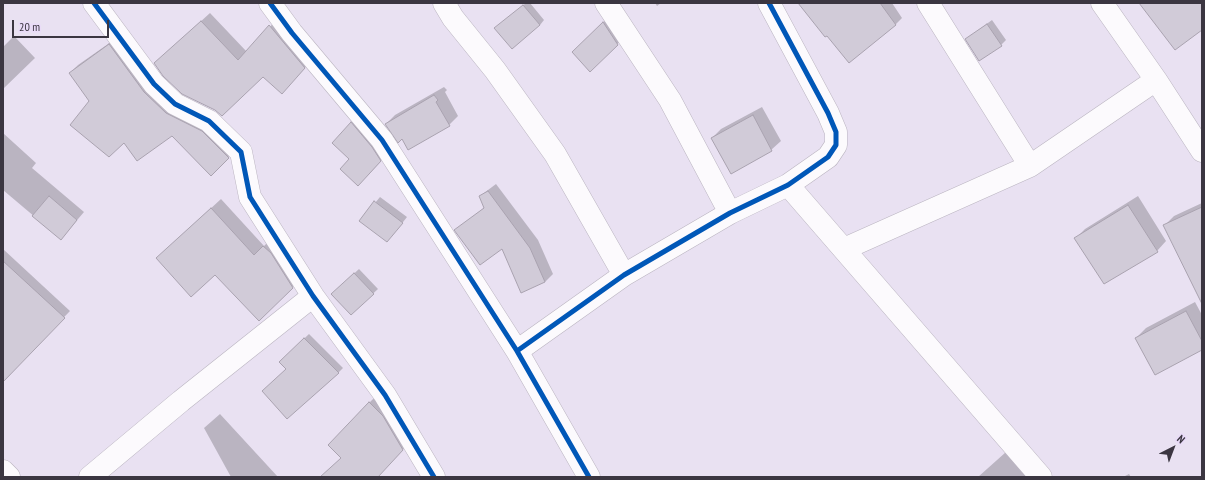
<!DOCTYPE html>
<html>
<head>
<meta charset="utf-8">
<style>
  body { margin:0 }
  #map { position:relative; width:1205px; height:480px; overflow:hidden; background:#e9e1f2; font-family:"PT Sans Narrow",sans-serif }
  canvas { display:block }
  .frame { position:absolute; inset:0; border:4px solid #3b3641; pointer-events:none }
  .north { position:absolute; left:1153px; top:428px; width:40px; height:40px; -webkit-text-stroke:3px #e9dbf8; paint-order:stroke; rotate:42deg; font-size:11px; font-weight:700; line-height:16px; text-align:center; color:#3b3641 }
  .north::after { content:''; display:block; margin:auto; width:14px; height:18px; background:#3b3641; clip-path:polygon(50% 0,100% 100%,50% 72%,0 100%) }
  .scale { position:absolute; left:12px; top:20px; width:97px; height:18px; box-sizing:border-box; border:2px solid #3b3641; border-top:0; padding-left:5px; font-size:12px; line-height:14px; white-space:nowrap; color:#3b3641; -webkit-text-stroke:3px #e9dbf8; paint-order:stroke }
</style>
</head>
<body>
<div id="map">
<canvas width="1205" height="480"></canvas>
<div class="frame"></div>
<div class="north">N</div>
<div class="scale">20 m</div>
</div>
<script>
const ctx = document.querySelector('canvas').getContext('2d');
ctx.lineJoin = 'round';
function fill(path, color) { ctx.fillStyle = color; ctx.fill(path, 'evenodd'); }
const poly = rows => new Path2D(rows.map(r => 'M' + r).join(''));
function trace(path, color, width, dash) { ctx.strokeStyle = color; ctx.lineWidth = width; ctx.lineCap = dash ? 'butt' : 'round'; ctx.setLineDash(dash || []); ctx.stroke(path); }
const shadow = poly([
  [526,3,530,3,544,20,540,25,501,24],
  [655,3,661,3,657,6],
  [799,3,892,3,902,18,895,25],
  [210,13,247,52,279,17,313,59,290,84,263,76,164,55],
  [613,13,627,35,590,70,573,52],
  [992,20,1006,40,1001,45,966,39],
  [14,36,35,58,3,89,3,47],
  [118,37,236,149,211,175,173,134,124,141,70,73,78,65],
  [444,87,447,90,445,92,458,116,449,125,402,138,386,124,395,115],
  [762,107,781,141,771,150,712,138,721,129],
  [360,114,390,151,368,175,351,159,351,123],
  [3,133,36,163,32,168,84,212,61,239,3,190],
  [496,184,538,240,553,274,545,282,502,247,456,230,485,207,480,196],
  [1138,196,1166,241,1157,251,1076,238,1085,229],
  [380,197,407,217,392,236,360,221],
  [221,199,264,246,273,237,302,278,259,319,215,274,157,258],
  [1202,203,1202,265,1164,226,1174,216],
  [3,249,70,311,4,379,3,378],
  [359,269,378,289,351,314,332,294],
  [1195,302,1202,315,1202,349,1136,338,1146,328],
  [309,334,343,368,338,373,288,369,280,362],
  [378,394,412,440,377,477,329,477,342,457,369,403],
  [220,414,278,477,231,477,204,428],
  [1006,452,1028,477,978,477],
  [1129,474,1131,477,1123,477]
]);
const building = poly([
  [798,3,880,3,896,25,849,63,827,36,825,37,798,3],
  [1139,3,1202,3,1202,30,1175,50,1139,3],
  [523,5,540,25,512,49,494,28,523,5],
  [201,21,238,60,269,25,305,68,282,94,263,77,222,116,215,110,182,94,163,76,154,63,201,21],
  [603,22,618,45,590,72,572,52,603,22],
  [987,24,1002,46,979,61,965,39,987,24],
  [109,44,144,92,166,113,202,131,229,158,211,176,172,136,137,161,124,143,109,157,70,125,89,101,69,73,109,44],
  [434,95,438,100,436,102,450,126,408,150,402,139,398,143,385,124,434,95],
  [753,115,772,151,731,174,711,138,753,115],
  [351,122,372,147,381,161,358,186,340,169,349,159,332,143,351,122],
  [488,191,530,248,545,282,521,293,502,249,480,265,454,230,484,208,479,196,488,191],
  [49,196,77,220,61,240,32,216,49,196],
  [374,201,403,223,387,242,359,221,374,201],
  [1128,205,1158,252,1104,284,1074,238,1128,205],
  [1202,207,1202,304,1163,225,1202,207],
  [211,208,254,255,263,246,271,253,293,288,259,321,215,275,191,297,156,258,211,208],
  [3,261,65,318,3,382,3,261],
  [354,273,374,294,351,315,331,294,354,273],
  [1186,311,1202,341,1202,350,1155,375,1135,338,1186,311],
  [304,338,339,373,287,419,262,391,286,369,279,362,304,338],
  [369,402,383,416,403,450,378,477,320,477,341,458,328,445,369,402]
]);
const minor = poly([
  [94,3,154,84,175,104,209,121,241,152,250,197,313,296,385,395,434,477],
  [270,3,292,33,382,140,517,351,589,477],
  [444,3,453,18,495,70,555,154,624,275],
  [606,3,670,100,730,213],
  [928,3,1030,166],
  [1102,3,1156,80,1202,151],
  [788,185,1041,477],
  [844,249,1030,166,1156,80],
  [517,351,624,275,730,213,788,185,828,157,836,145,836,132,828,113,769,3],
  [3,471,9,477],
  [90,477,181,401,313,296]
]);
const cycleway = poly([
  [94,3,154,84,175,104,209,121,241,152,250,197,313,296,385,395,434,477],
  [270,3,292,33,382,140,517,351,589,477],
  [517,351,624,275,730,213,788,185,828,157,836,145,836,132,828,113,769,3]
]);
fill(shadow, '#0003');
fill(building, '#d1cbd8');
trace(building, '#a9a2af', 1);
trace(minor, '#bab4c0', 23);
trace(minor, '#fcfafd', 22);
trace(cycleway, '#0057b8', 5);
</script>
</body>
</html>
